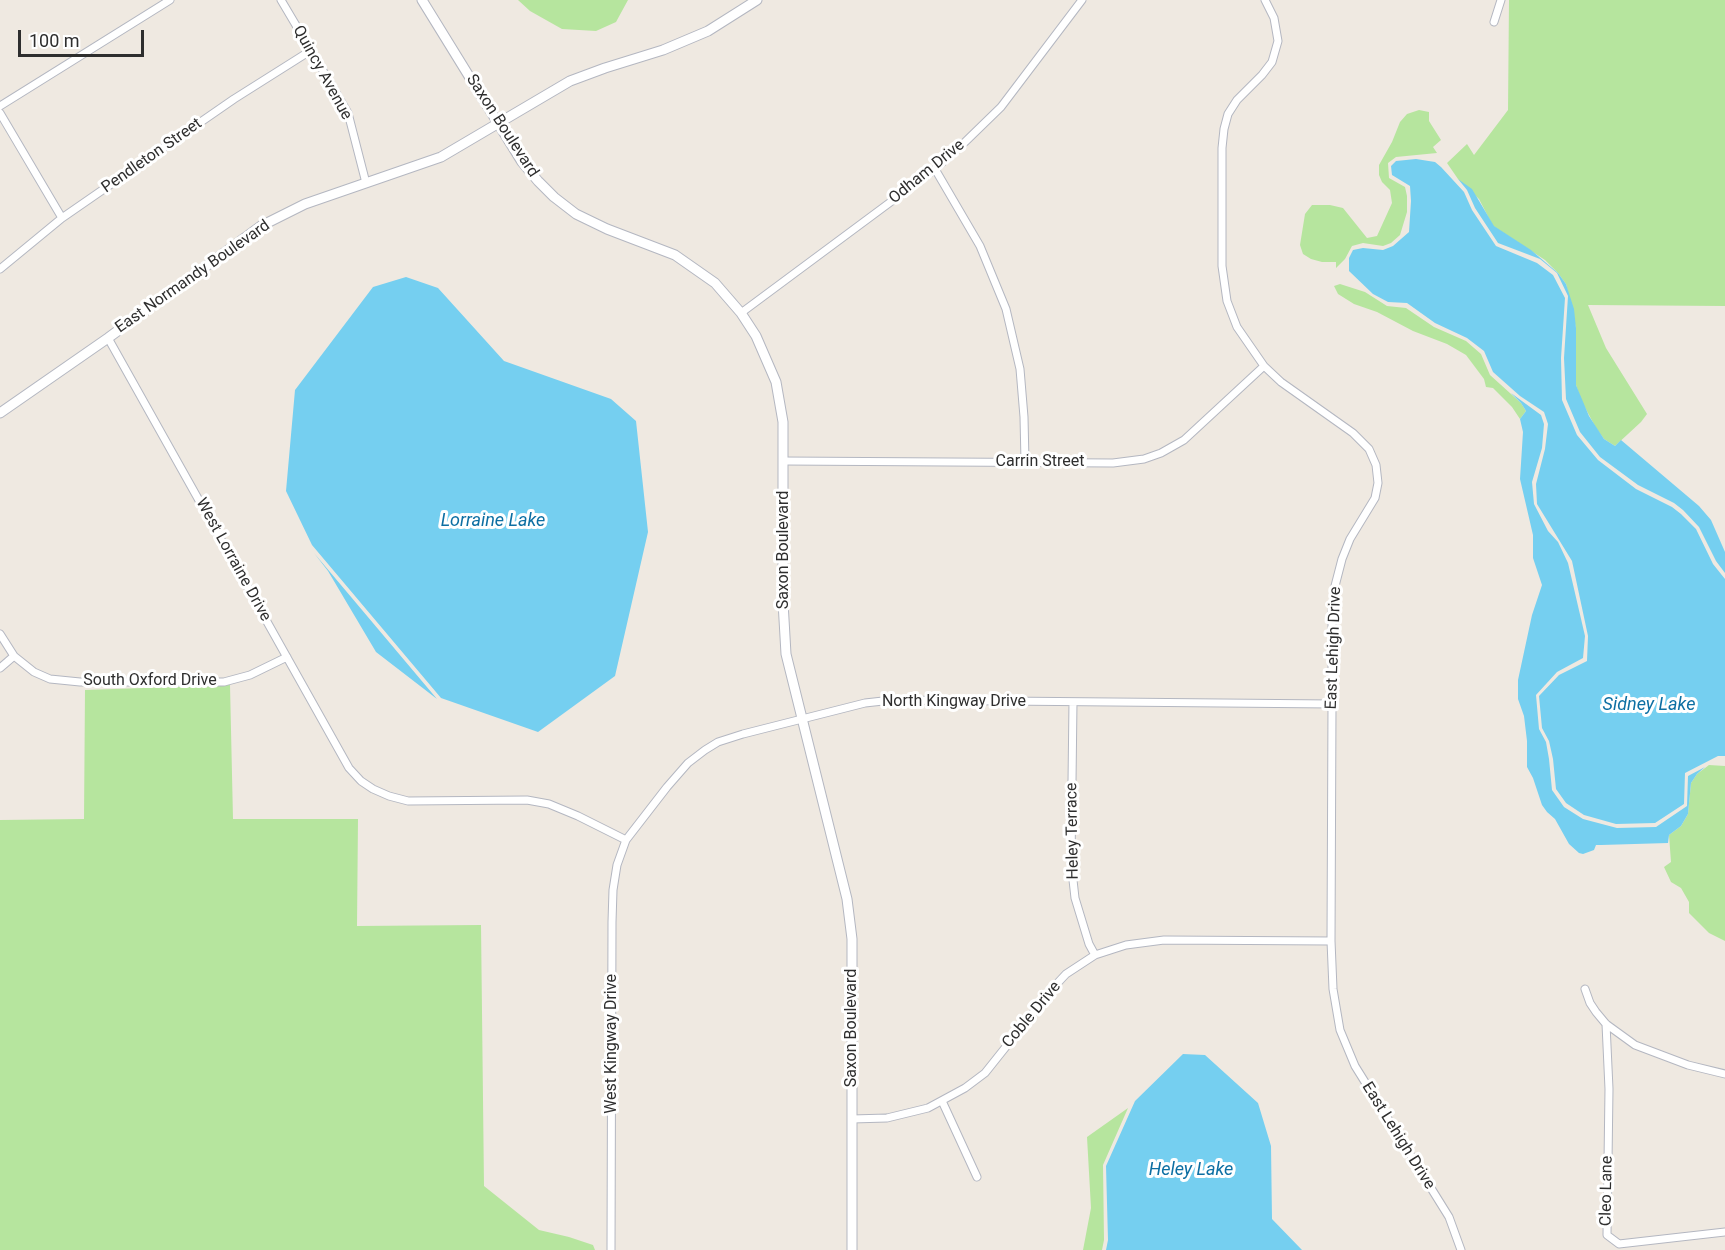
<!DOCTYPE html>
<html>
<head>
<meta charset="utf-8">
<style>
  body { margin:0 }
  #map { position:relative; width:1725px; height:1250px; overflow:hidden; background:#efe9e1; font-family:Roboto,sans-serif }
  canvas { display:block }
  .scale { position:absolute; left:18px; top:30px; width:126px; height:27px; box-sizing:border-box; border:3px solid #2e2e2e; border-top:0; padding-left:8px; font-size:18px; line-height:21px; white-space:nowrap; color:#2e2e2e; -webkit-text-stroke:4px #fff; paint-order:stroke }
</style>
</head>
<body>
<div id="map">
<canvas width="1725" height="1250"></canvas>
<div class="scale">100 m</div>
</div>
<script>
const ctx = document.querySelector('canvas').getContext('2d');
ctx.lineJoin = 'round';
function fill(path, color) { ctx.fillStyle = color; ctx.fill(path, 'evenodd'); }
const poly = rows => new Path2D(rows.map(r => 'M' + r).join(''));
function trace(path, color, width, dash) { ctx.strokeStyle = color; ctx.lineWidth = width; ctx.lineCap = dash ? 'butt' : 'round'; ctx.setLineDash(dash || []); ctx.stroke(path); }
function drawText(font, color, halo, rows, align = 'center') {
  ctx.font = font + ' Roboto,sans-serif'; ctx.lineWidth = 6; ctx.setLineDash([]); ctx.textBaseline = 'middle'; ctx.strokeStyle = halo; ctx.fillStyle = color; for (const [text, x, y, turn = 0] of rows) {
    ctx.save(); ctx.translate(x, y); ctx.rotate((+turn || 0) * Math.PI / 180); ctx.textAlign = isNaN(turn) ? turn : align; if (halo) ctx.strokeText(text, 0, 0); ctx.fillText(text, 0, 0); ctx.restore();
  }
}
const green = poly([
  [518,0,628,0,616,22,596,31,562,29,530,11],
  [1509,0,1725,0,1725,306,1588,305,1606,348,1647,414,1641,422,1615,446,1604,439,1596,428,1581,400,1576,385,1576,328,1566,284,1558,273,1545,260,1493,226,1479,199,1458,179,1447,163,1467,144,1474,155,1508,110],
  [1419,110,1429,112,1429,121,1441,140,1433,147,1437,153,1396,157,1388,163,1389,178,1405,187,1407,196,1407,212,1400,235,1391,243,1383,246,1363,243,1352,246,1345,259,1336,268,1336,262,1322,262,1311,259,1303,254,1300,245,1305,214,1312,205,1330,205,1343,208,1367,238,1377,236,1392,203,1390,190,1382,182,1379,175,1379,165,1392,142,1400,122,1407,114],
  [1340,284,1365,292,1387,306,1406,308,1434,327,1466,341,1481,354,1490,375,1521,403,1526,411,1520,419,1512,407,1493,388,1486,387,1484,379,1466,355,1447,344,1413,331,1377,312,1354,304,1338,294,1334,286],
  [230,685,233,819,358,819,357,926,481,925,484,1186,539,1230,569,1237,593,1245,595,1250,0,1250,0,820,84,819,85,690],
  [1709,765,1725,766,1725,941,1709,933,1689,913,1689,902,1681,888,1671,882,1664,867,1671,862,1669,835,1681,826,1688,814,1691,783,1697,774],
  [1128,1108,1103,1165,1104,1240,1102,1250,1083,1250,1091,1208,1087,1137]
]);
const water = poly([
  [1416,159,1435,162,1441,167,1464,192,1472,210,1496,246,1537,263,1553,275,1565,298,1561,358,1562,400,1577,435,1598,460,1636,489,1672,507,1681,514,1696,529,1713,564,1725,579,1725,756,1718,756,1685,773,1684,804,1655,823,1616,824,1584,815,1566,803,1556,789,1553,759,1549,741,1542,728,1539,696,1559,675,1587,661,1588,636,1572,561,1537,504,1536,484,1545,449,1548,424,1544,412,1520,396,1493,372,1484,351,1467,338,1435,323,1407,303,1388,302,1373,294,1349,271,1349,258,1353,250,1363,248,1383,250,1393,246,1409,232,1411,201,1410,186,1392,175,1391,166,1396,161],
  [1458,179,1472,189,1494,226,1531,250,1558,273,1566,284,1574,309,1576,328,1576,385,1589,416,1604,439,1615,446,1621,440,1699,506,1711,520,1725,552,1725,573,1716,561,1699,527,1683,510,1674,503,1638,485,1600,457,1580,432,1566,399,1564,358,1568,296,1557,273,1540,259,1498,243,1475,208,1467,190],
  [406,277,438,288,504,361,611,399,636,421,648,532,615,676,538,732,441,698,312,545,286,491,295,390,373,287],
  [1511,393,1541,415,1544,424,1542,448,1532,482,1534,504,1548,531,1558,542,1568,563,1585,636,1583,658,1557,672,1536,695,1539,729,1546,742,1549,759,1552,790,1564,807,1583,819,1617,828,1656,827,1687,806,1688,776,1705,767,1697,774,1691,783,1688,814,1681,826,1669,835,1668,843,1601,845,1596,845,1594,850,1583,854,1579,853,1569,844,1555,819,1547,812,1542,805,1533,778,1527,767,1527,741,1524,716,1518,699,1518,680,1532,615,1542,585,1533,558,1533,535,1520,479,1523,432,1520,419,1526,411,1521,403],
  [314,553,437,699,376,652,328,571],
  [1183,1054,1205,1055,1258,1103,1271,1146,1272,1219,1302,1250,1106,1250,1108,1240,1106,1166,1135,1101]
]);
const street = poly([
  [281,0,348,113,366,183],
  [1265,0,1274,18,1278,41,1272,62,1262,75,1237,100,1228,114,1224,129,1222,148,1222,266,1227,301,1237,327,1264,366,1281,382,1353,433,1369,449,1376,465,1378,483,1375,498,1350,539,1342,559,1335,586,1332,612,1332,704,1331,941,1333,989,1340,1030,1355,1066,1449,1217,1461,1250],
  [1494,22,1501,0],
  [0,106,170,0],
  [0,113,62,218],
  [935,169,980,246,1006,309,1020,369,1024,417,1025,462],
  [0,269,62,218,234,99,310,51],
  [741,313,935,169,965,142,1001,107,1082,0],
  [108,338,349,768,361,781,373,789,389,796,408,801,527,800,549,804,578,816,626,840],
  [783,461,1113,463,1144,459,1161,453,1184,440,1264,366],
  [0,634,14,656,34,672,50,679,80,682,224,682,250,675,287,657],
  [0,668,14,656],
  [1073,702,1071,862,1075,898,1089,944,1095,955],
  [1585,989,1590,1003,1596,1012,1606,1024,1635,1045,1688,1065,1725,1074],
  [1606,1024,1609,1089,1607,1235,1619,1244,1725,1232],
  [942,1101,977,1177],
  [852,1119,887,1118,928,1108,965,1088,985,1073,1052,989,1066,974,1095,955,1126,945,1164,940,1331,941],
  [611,1250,612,922,613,890,617,865,626,840,667,787,688,763,705,750,718,742,743,734,865,703,892,700,1332,704]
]);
const secondary = poly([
  [422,0,522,162,538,181,554,197,576,214,607,229,675,255,715,283,741,313,756,336,776,382,783,422,783,602,786,654,847,899,852,939,852,1250],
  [0,413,108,338,261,226,305,204,441,157,570,81,605,68,663,50,708,31,757,0]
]);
const streetNames = [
  ["Quincy Avenue",322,73,61],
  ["Saxon Boulevard",502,126,57],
  ["Pendleton Street",152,156,-35],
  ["Odham Drive",927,172,-39],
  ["East Normandy Boulevard",193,277,-35],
  ["Carrin Street",1040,462],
  ["Saxon Boulevard",784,550,-90],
  ["West Lorraine Drive",233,560,61],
  ["East Lehigh Drive",1334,648,-88],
  ["South Oxford Drive",150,681],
  ["North Kingway Drive",954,702],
  ["Heley Terrace",1073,831,-91],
  ["Coble Drive",1032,1015,-50],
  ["Saxon Boulevard",852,1028,-90],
  ["West Kingway Drive",612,1044,-90],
  ["East Lehigh Drive",1398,1136,58],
  ["Cleo Lane",1607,1191,-89]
];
const waterNames = [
  ["Lorraine Lake",493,521],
  ["Sidney Lake",1649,705],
  ["Heley Lake",1191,1170]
];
fill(green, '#b6e59e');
fill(water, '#75cff0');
trace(street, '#b4b7c1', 9);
trace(secondary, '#b4b7c1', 11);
trace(street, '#fff', 7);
trace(secondary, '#fff', 9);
drawText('16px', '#2e2e2e', '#fff', streetNames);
drawText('italic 18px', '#0d6fa3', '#fff', waterNames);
</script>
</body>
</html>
